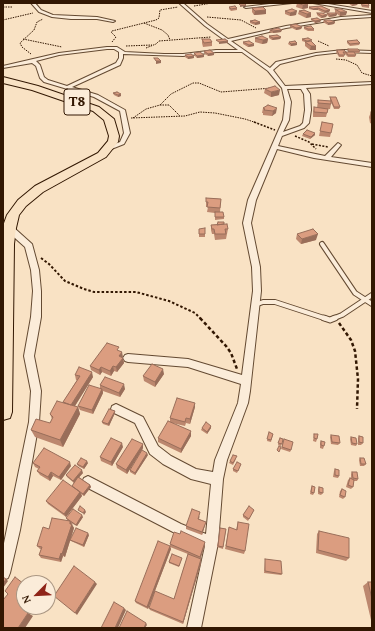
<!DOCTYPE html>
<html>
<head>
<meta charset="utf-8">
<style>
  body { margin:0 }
  #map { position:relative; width:375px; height:631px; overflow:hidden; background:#f9e2c4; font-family:"Gentium Book Plus",serif }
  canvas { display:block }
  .frame { position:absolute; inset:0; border:4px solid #321702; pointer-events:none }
  .north { position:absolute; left:16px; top:575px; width:40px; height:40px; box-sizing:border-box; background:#fbecd9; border:1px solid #ab9783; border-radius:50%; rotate:246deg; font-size:11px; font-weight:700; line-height:16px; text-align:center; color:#321702 }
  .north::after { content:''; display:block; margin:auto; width:14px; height:18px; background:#8f2418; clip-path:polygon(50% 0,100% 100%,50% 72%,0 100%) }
</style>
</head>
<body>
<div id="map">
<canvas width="375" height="631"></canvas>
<div class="frame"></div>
<div class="north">N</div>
</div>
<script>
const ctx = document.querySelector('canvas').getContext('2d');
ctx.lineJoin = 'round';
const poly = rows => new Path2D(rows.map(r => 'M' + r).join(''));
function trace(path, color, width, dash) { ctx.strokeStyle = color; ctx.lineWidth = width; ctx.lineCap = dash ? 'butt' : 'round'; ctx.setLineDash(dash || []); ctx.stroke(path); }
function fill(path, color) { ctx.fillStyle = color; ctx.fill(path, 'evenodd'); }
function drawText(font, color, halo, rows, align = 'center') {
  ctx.font = font + ' "Gentium Book Plus",serif'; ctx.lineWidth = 4; ctx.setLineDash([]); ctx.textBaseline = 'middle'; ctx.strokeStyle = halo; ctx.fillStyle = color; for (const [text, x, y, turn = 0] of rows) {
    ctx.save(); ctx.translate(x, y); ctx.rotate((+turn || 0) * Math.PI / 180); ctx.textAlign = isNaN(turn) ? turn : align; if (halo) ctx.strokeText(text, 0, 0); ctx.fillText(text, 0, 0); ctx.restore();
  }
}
const pathFar3 = poly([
  [194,6,212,3],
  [3,7,12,7],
  [207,17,241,20,256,28],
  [3,20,33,13],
  [144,23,162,30,168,35,170,40],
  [23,39,62,47],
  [318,41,329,46],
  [112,42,116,37,111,32,112,31,156,20,159,18,160,10,178,7],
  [126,46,152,45],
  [146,48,156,44,159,41,211,37],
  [31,54,22,47,20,43,34,30,37,22,43,19],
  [336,59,346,60,357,65,362,73,372,76],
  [160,105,169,105,180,116],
  [131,118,185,116,200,112,215,113,245,119,257,123],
  [133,118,146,109,160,105,171,94,193,83,199,83,221,92,272,88]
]);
const pathFar2 = poly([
  [254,122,275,130],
  [295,136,309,142,316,149],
  [312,144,328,147]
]);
const pathFar1 = poly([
  [41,258,49,264,65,281,84,289,94,292,136,292,169,301,195,313,201,319]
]);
const path = poly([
  [200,318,226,346,231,353,237,369],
  [339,323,351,340,355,351,358,379,357,409]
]);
const laneFar1 = poly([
  [322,244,355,293,372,304],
  [255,305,263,302,275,302,327,319],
  [332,319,342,315,372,295]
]);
const lane = poly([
  [324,318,330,320,335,318]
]);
const street = poly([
  [31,3,35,3,41,10,53,15,97,17,115,21,113,22,97,19,71,19,52,17,39,12,31,3],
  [179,3,183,3,207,24,228,39,286,26,341,17,372,15,372,17,341,19,286,28,231,41,270,68,276,62,316,53,343,50,372,51,372,53,343,52,316,55,280,64,273,70,285,86,372,82,372,84,306,88,310,94,311,110,309,123,304,128,282,136,278,146,325,156,338,143,341,145,331,157,372,163,372,167,314,158,277,149,256,200,251,223,260,267,261,291,250,391,248,403,227,460,223,479,218,543,201,628,187,628,205,546,173,532,84,486,82,482,84,478,88,476,92,478,181,524,206,534,211,484,191,479,163,464,150,454,135,423,112,412,111,409,112,406,116,404,143,417,158,446,171,456,196,469,213,472,215,460,238,403,241,384,188,367,128,362,125,361,123,358,125,355,128,354,188,359,242,375,253,291,252,267,243,223,248,200,283,120,285,102,282,88,268,71,242,52,216,52,183,56,123,54,123,58,120,65,72,87,98,95,125,110,130,133,124,144,109,150,107,149,107,147,120,142,124,133,120,111,94,97,44,82,40,78,36,66,32,63,3,68,3,66,59,53,107,47,117,47,125,52,164,54,183,54,216,50,238,50,205,26,179,3],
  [107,49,114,49,119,52,119,58,116,63,67,86,48,80,44,77,40,65,36,61,59,55,107,49],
  [287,89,301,89,304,94,305,110,303,123,300,126,283,132,289,120,291,102,287,89],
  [278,3,292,3,246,8,244,7,278,3],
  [313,3,322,3,372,11,372,13,313,3],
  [6,226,12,226,32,244,39,270,41,291,41,317,34,356,41,391,39,422,20,530,10,573,8,578,3,580,3,548,29,422,31,391,24,356,31,317,33,291,31,270,25,247,6,230,6,226]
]);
const highway = poly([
  [3,77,38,86,99,107,114,119,119,136,118,142,106,157,43,192,26,206,19,215,16,228,14,244,12,412,10,418,3,420,3,226,7,215,18,200,35,186,98,153,108,141,109,136,104,120,93,111,32,90,3,83,3,77]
]);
const wall = poly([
  [297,3,308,4,308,8,302,9,296,7],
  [348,3,358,3,357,5,352,6],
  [361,3,367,3,365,3,369,6,369,8,362,7,361,5],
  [321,6,330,10,329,12,324,13,318,10,313,10,309,9,309,7],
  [229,7,237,8,237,10,231,11,229,9],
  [252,8,266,10,266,14,254,15,252,12],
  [335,9,346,15,340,16,337,14,336,16,329,17,327,15,327,13,335,13],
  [304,10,311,17,306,18,298,14,299,11],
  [285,11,296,15,290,16,285,14],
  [317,13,327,15,326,17,321,18,317,15],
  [311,19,321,20,320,22,315,23,311,20],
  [324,20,335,22,334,24,328,25,323,22],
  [250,21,260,22,260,24,255,25,250,23],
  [290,25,302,27,301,29,296,30,290,27],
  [304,27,314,29,314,31,308,31,304,29],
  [270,30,281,32,273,33,269,32],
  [269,36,281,37,280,39,272,40,269,38],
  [255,38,268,39,267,43,262,44,255,42],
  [202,39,212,42,212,46,203,47,202,43],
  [302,39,312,42,316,50,310,50,305,46,305,42,302,41],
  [347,41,360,43,359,45,350,46,347,43],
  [243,42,254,46,248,47,243,44],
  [289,42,297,45,291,46,288,44],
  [348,49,360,51,359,53,355,53,356,55,355,57,348,57,345,54,346,52,348,52],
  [337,50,346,52,345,54,344,54,344,57,339,57,336,52],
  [204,51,214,55,208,56,204,53],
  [194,53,204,55,204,57,197,58,194,55],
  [185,55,194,56,194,58,188,59,185,57],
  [265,89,279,95,271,97,264,93],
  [113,93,121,96,118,97,114,95],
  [330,97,340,107,339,109,334,109,331,102,331,104,330,109,328,109,326,117,313,117,313,112,314,107,317,108,318,100,330,101],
  [268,105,276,113,272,116,263,115,263,113,262,113,263,108],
  [371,112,372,112,372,124,370,123,369,117],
  [322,122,333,124,330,137,319,136],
  [303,134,315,135,310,139,302,136],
  [206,198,221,199,220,212,224,217,224,219,215,220,215,213,207,212,208,207,206,207],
  [224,224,228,229,226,239,215,240,214,234,212,234,211,230,211,225],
  [199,229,205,234,205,237,199,237],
  [297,234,316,240,301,244,296,239],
  [119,351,123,358,124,363,117,372,114,371,111,376,102,372,100,375,91,370,90,366],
  [164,374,155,387,144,381,143,376],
  [75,375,93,377,75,406,78,407,80,414,63,447,35,437,31,430,50,423,52,419,50,414,64,403,63,402,77,380,76,380],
  [100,385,125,389,120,397,103,391,103,393,93,414,80,410,78,406,100,388],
  [195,407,190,424,186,423,185,426,172,423,191,436,181,453,158,442,158,438,170,422,170,418],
  [115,413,109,426,103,424,102,422],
  [211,426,211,428,207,434,201,430,202,428],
  [269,432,273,434,271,442,267,441],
  [314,434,317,439,316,442,313,441],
  [331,435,340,443,338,445,331,444,330,437],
  [359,436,363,443,361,445,358,445,358,438],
  [351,437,357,444,356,446,351,445,350,439],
  [280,438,283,439,281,446,278,445],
  [284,439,291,450,290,452,281,449],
  [321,441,324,446,323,449,320,448,320,443],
  [143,444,143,448,127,474,117,468,116,464],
  [123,447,112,466,101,461,100,457],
  [148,455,135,475,130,472,130,470],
  [360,458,366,464,364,466,360,466,359,460],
  [236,459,233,465,229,463,230,461],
  [33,463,71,466,61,480,53,476,50,481,40,475,37,471,39,469,35,467],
  [88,463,84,469,78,466,77,464],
  [241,464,237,473,233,471,233,469],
  [335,469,339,476,338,478,333,477,334,471],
  [352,472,358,479,357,481,354,481,353,487,351,489,346,487,348,480,350,478,351,479,351,474],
  [83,473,79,477,90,485,91,487,84,496,81,494,82,496,66,517,48,504,46,501,72,486,74,483,67,477,66,475],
  [312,486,314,493,313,495,310,494,311,488],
  [319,487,323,493,321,495,318,494,318,489],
  [342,489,345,497,343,499,339,497,340,491],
  [254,510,248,521,243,517,243,515],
  [200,516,199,519,206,522,205,525,202,535,186,529,186,526],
  [83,517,77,526,71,523,74,528,65,557,63,556,61,562,41,558,39,555,41,549,40,549,37,546,49,529,68,521,66,518],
  [238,522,245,551,244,554,225,549,229,527,236,530],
  [220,528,226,529,223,549,217,547],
  [319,531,349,558,346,561,316,553,317,534],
  [89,535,84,547,71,541,70,540],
  [170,544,205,545,200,559,201,563,183,624,150,610,149,608,174,599,188,554,170,547,171,549,148,609,136,603,135,601,170,545],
  [182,558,179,567,169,563,169,562],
  [265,559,282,574,281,575,264,573,265,560],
  [368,582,372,582,372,620,371,620,363,586]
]);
const shadedWall = poly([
  [353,3,358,3,357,5,352,6],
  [308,4,308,8,302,9,303,5],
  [240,5,246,5,246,6,240,7],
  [318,8,318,10,313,10,313,9],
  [266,10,266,14,254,15,255,11],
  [330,10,329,12,324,13,325,11],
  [297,11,296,15,290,16,290,13],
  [340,12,347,12,346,15,340,16],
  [311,13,311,17,306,18,307,14],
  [337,14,336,16,329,17,330,15],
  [327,15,326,17,321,18,322,16],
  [321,20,320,22,315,23,315,21],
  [260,22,260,24,255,25,255,23],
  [335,22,334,24,328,25,328,23],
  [302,27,301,29,296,30,296,28],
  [282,30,281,32,273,33,273,31],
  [281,37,280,39,272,40,273,38],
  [268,39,267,43,262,44,263,40],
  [228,41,228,43,219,44,219,42],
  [297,43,297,45,291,46,291,44],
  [254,44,254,46,248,47,249,45],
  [311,46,316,46,316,50,310,50],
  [214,53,214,55,208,56,208,54],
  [204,55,204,57,197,58,197,56],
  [194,56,194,58,188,59,188,57],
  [156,61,161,61,161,63,156,64],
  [280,90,279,95,271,97,271,92],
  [121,94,121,96,118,97,118,95],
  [277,108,276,113,272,116,273,111],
  [315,133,315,135,310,139,311,137],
  [318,234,316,240,301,244,302,239],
  [122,352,123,357,120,361,119,356],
  [123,358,124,363,117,372,116,367],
  [113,366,114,371,111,376,110,371],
  [101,367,102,372,100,375,99,370],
  [163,369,164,374,155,387,155,382],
  [92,372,93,377,73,409,71,405],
  [124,384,125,389,120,397,119,393],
  [102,389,103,393,93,414,92,410],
  [195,403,195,407,190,424,190,419],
  [78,407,80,414,63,447,60,440],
  [115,411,115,413,109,426,108,424],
  [211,426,211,428,207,434,207,432],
  [191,431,191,436,181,453,181,449],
  [122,443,123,447,112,466,111,462],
  [143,444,143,448,127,474,126,470],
  [147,453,148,455,135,475,135,473],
  [87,461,88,463,84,469,83,467],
  [70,462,71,466,61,480,59,477],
  [82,470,83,473,74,483,73,481],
  [51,472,53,476,50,481,48,477],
  [90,485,91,487,84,496,83,494],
  [80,492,82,496,66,517,64,514],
  [85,510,86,512,84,515,83,513],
  [82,515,83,517,77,526,76,525],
  [70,521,74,528,65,557,62,554],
  [206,522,205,525,202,535,202,532],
  [88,533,89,535,84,547,83,545],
  [205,542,205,545,200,560,200,557],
  [170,546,171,549,148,609,147,607],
  [61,553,63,556,61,562,59,559],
  [201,559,201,563,183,624,183,622],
  [6,579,8,581,3,588,3,584],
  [95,582,97,584,77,615,75,613],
  [28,607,34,607,30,614,25,611],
  [124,608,126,610,118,628,115,628],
  [28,613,33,616,25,628,18,628],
  [146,623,147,625,145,628,144,628]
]);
const building = poly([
  [238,3,244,3,246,5,240,5,238,3],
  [297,3,305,3,308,4,303,5,297,3],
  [361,3,368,3,369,6,362,5,361,3],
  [235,6,237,8,231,9,229,7,235,6],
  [321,6,330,10,325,11,318,8,313,9,309,7,321,6],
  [263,7,266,10,255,11,252,8,263,7],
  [292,9,297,11,290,13,285,11,292,9],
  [335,9,341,9,347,12,340,12,335,9],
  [304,10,311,13,307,14,299,11,304,10],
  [317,13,322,13,327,15,322,16,317,13],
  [327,13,335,13,337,14,330,15,327,13],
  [317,18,321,20,315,21,311,19,317,18],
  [255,20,260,22,255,23,250,21,255,20],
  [324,20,330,20,335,22,328,23,324,20],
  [296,24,302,27,296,28,290,25,296,24],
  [311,26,314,29,308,29,304,27,311,26],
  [278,28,282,30,273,31,270,30,278,28],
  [277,35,281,37,273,38,269,36,277,35],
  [262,36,268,39,263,40,255,38,262,36],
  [308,38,312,40,307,41,302,39,308,38],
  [202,39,210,39,212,42,204,43,202,39],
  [225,39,228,41,219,42,216,40,225,39],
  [357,40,360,43,350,44,347,41,357,40],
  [249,41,254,44,249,45,243,42,249,41],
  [295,41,297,43,291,44,289,42,295,41],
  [311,41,316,46,311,46,305,42,311,41],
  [348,49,358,49,360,51,348,51,348,49],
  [210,50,214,53,208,54,204,51,210,50],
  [337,50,344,50,346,52,343,52,345,55,339,55,337,50],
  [200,52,204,55,197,56,194,53,200,52],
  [346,52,354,52,356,55,348,55,346,52],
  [191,54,194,56,188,57,185,55,191,54],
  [154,58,158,58,161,61,156,61,154,58],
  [275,86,280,90,271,92,265,89,275,86],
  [117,92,121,94,118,95,113,93,117,92],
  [330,97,336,97,340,107,334,107,330,97],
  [318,100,331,101,331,104,318,103,318,100],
  [268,105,277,108,273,111,264,110,265,109,263,108,268,105],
  [314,107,328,109,327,113,314,112,314,107],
  [371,112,372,112,372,119,371,119,371,112],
  [322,122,333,124,331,133,320,131,322,122],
  [307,130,315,133,311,137,303,134,307,130],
  [206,198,221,199,220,208,207,207,208,202,206,202,206,198],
  [215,212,223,212,224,217,215,217,215,212],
  [218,222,224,222,224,224,217,225,218,222],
  [227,224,228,229,225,229,226,234,215,234,214,229,212,229,211,225,227,224],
  [205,228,205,234,199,234,199,229,205,228],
  [313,229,318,234,302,239,297,234,313,229],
  [107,343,119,347,117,350,122,352,119,356,123,358,116,367,113,366,110,371,101,367,99,370,90,366,107,343],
  [152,364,163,369,155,382,143,376,152,364],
  [79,367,92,372,71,405,63,402,80,376,75,375,79,367],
  [105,377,124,384,119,393,100,385,105,377],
  [89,385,102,389,92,410,78,406,89,385],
  [177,398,195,403,190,419,186,418,185,422,170,418,177,398],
  [57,401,78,407,60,440,31,430,36,419,50,423,53,417,50,414,57,401],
  [109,409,115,411,108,424,102,422,109,409],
  [168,421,191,431,181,449,158,438,168,421],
  [206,422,211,426,207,432,202,428,206,422],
  [269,432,273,434,271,440,267,439,269,432],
  [314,434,318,434,317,439,314,438,314,434],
  [331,435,339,436,340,443,332,442,331,435],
  [359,436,363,437,363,443,359,442,359,436],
  [351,437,356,438,357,444,352,443,351,437],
  [111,438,122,443,111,462,100,457,111,438],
  [280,438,283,439,282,444,278,443,280,438],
  [132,439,143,444,126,470,116,464,132,439],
  [284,439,293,442,291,450,282,447,284,439],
  [321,441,325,442,324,446,321,445,321,441],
  [279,446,281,447,279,452,277,450,279,446],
  [44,448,70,462,59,477,51,472,48,477,37,471,40,467,33,463,44,448],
  [142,450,147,453,135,473,130,470,142,450],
  [233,455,237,456,233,463,230,461,233,455],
  [81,458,87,461,83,467,77,464,81,458],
  [360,458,364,458,366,464,361,464,360,458],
  [237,462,241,464,238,471,233,469,237,462],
  [75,465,82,470,73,481,66,475,75,465],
  [335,469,339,470,339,476,335,475,335,469],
  [352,472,357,472,358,479,353,478,352,472],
  [78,477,90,485,83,494,72,486,78,477],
  [350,478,354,480,353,487,348,485,350,478],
  [63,480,80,492,64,514,46,501,63,480],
  [312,486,315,487,314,493,311,492,312,486],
  [319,487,323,488,323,493,319,492,319,487],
  [342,489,346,491,345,497,340,495,342,489],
  [80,506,85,510,83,513,78,510,80,506],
  [249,506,254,510,249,519,243,515,249,506],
  [73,509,82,515,76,525,66,518,73,509],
  [192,509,200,512,198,519,206,522,202,532,186,526,192,509],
  [52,518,70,521,70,524,72,524,62,554,61,553,59,559,39,555,42,547,37,546,43,527,49,529,52,518],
  [238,522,249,524,245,551,226,546,229,527,237,530,238,522],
  [76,528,88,533,83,545,70,540,76,528],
  [220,528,226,529,223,547,218,546,220,528],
  [181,531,205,542,200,557,170,544,174,532,180,534,181,531],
  [319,531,349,538,349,558,318,550,319,531],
  [158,541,170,546,147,607,135,601,158,541],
  [172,554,182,558,179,566,169,562,172,554],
  [188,554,201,559,183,622,149,608,155,591,174,599,188,554],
  [265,559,281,561,282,574,265,571,265,559],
  [74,566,95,582,75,613,54,596,74,566],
  [3,577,6,579,3,584,3,577],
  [15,577,24,584,24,607,28,607,25,611,28,613,18,628,3,628,3,600,8,594,5,591,15,577],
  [368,582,372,582,372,599,368,582],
  [114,602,124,608,115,628,101,628,114,602],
  [127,611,146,623,144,628,119,628,127,611]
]);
const shields = [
  [77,102,26]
];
const shieldNames = [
  ["T8",77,102]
];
trace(laneFar1, '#644a32', 6);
trace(lane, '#644a32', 7);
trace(street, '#644a32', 2);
trace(highway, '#321702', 2);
trace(pathFar3, '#321702', 1, [1.5, 1]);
trace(pathFar2, '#321702', 1.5, [2, 1.5]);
trace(pathFar1, '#321702', 2, [2.5, 2]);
trace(path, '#321702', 2.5, [3.5, 2.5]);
trace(laneFar1, '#fbecd9', 4);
trace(lane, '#fbecd9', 5);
fill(street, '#fbecd9');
fill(highway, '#f9e2c4');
fill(wall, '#bc876e');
fill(shadedWall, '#996e5a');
fill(building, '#db9d80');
trace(building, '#996e5a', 1);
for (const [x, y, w] of shields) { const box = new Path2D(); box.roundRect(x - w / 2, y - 13, w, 26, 3); ctx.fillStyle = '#fbecd9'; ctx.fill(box); trace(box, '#321702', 1); }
drawText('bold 15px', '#321702', null, shieldNames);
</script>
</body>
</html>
